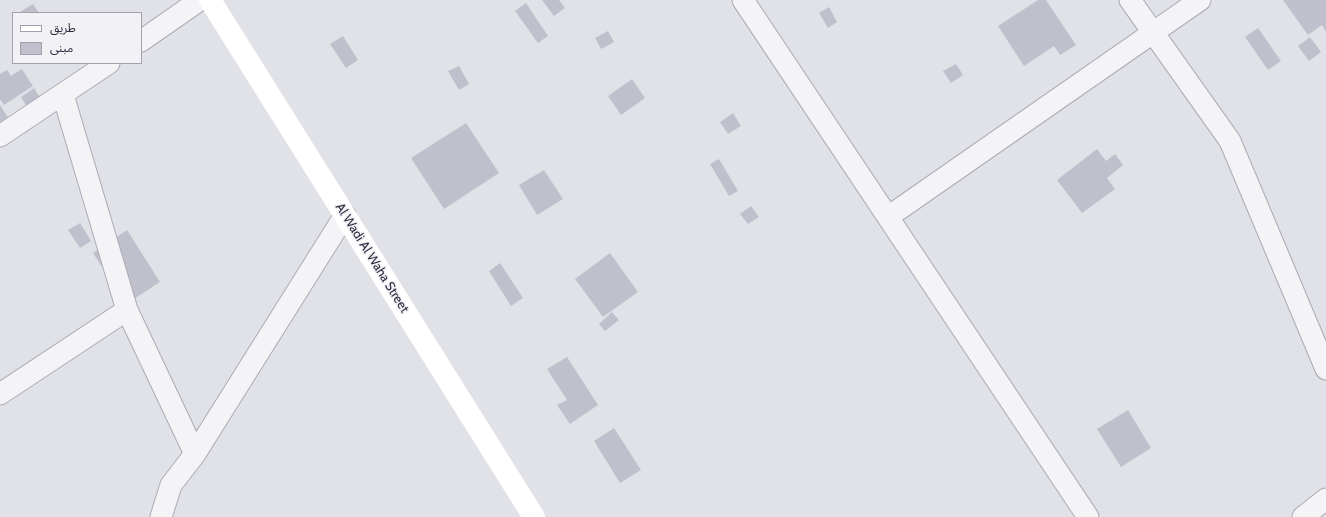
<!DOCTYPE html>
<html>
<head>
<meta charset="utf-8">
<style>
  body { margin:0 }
  #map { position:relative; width:1326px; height:517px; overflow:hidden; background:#e1e2e8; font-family:Cabin,"Noto Sans Arabic",sans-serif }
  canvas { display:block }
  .legend { position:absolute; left:12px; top:12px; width:130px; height:52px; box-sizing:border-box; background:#f1f1f6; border:1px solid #a2a2ac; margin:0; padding:5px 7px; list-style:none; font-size:12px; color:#2b2c3e }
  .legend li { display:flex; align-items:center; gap:8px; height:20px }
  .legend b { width:20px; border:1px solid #a2a2ac }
</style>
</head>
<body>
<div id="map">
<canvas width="1326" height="517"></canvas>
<ul class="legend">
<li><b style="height:5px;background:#fff"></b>طريق</li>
<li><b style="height:11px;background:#bfc0cb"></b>مبنى</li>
</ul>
</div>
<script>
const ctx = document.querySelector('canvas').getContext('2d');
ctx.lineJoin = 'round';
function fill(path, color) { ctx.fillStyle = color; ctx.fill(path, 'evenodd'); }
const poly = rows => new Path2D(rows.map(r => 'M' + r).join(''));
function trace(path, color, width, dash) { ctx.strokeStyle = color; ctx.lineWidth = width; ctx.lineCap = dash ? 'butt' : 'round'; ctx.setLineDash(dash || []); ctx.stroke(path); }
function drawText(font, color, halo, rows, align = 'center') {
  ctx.font = font + ' Cabin,sans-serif'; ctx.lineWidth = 3; ctx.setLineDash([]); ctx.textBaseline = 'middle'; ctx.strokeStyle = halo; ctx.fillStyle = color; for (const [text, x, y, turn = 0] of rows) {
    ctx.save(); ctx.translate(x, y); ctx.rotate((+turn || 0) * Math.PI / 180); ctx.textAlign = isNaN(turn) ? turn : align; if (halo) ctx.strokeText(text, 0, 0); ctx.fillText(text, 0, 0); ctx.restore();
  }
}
const building = poly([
  [542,0,559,0,565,8,554,16],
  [1038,0,1046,0,1076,45,1060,55,1054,46,1024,66,998,26],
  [1283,0,1326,0,1326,32,1322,25,1308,35],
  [526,3,548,36,538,43,515,11],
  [33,4,39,13,21,13,20,12],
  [829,7,837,22,828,28,819,13],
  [1258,28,1281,61,1268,70,1245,37],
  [608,31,614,42,601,49,595,38],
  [343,36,358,60,346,68,330,44],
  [1310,37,1321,52,1309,61,1298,46],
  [956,64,963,75,951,83,943,71],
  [459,66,469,84,459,90,448,71],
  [22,69,33,86,4,105,0,99,0,74,7,70,11,76],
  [632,79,645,98,621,115,608,96],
  [34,88,41,99,27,107,21,97],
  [0,105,12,124,0,131],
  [733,113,741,126,728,134,720,122],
  [466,123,499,173,444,209,411,158],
  [1097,149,1106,161,1115,154,1123,165,1107,178,1115,189,1082,213,1057,180],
  [719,159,738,191,729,196,710,164],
  [544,170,563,199,537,215,519,185],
  [751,206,759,217,748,224,740,214],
  [80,223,91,241,80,248,68,230],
  [127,230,160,282,126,304,93,253],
  [610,253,638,292,603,317,575,279],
  [500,263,523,298,511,306,489,271],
  [612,312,619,320,605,331,599,324],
  [567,357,598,405,570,424,557,405,567,400,547,369],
  [1128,410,1151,448,1121,467,1097,429],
  [614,428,641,470,620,483,594,441]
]);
const street = poly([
  [743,0,1088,517],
  [1130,0,1230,141,1326,369],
  [141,41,200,0],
  [63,95,127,310,195,454],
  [0,136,109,63],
  [888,217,1200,0],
  [0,394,127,310],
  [161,517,171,485,195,454,345,215],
  [1303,517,1326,499]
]);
const secondary = poly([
  [210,0,534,517]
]);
const streetNames = [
  ["Al Wadi Al Waha Street",372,258,58]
];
fill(building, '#bfc0cb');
trace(street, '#aaabb5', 23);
trace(street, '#f4f4f7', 21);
trace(secondary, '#fff', 22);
drawText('13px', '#2b2c3e', '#f1f1f6', streetNames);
</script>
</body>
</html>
